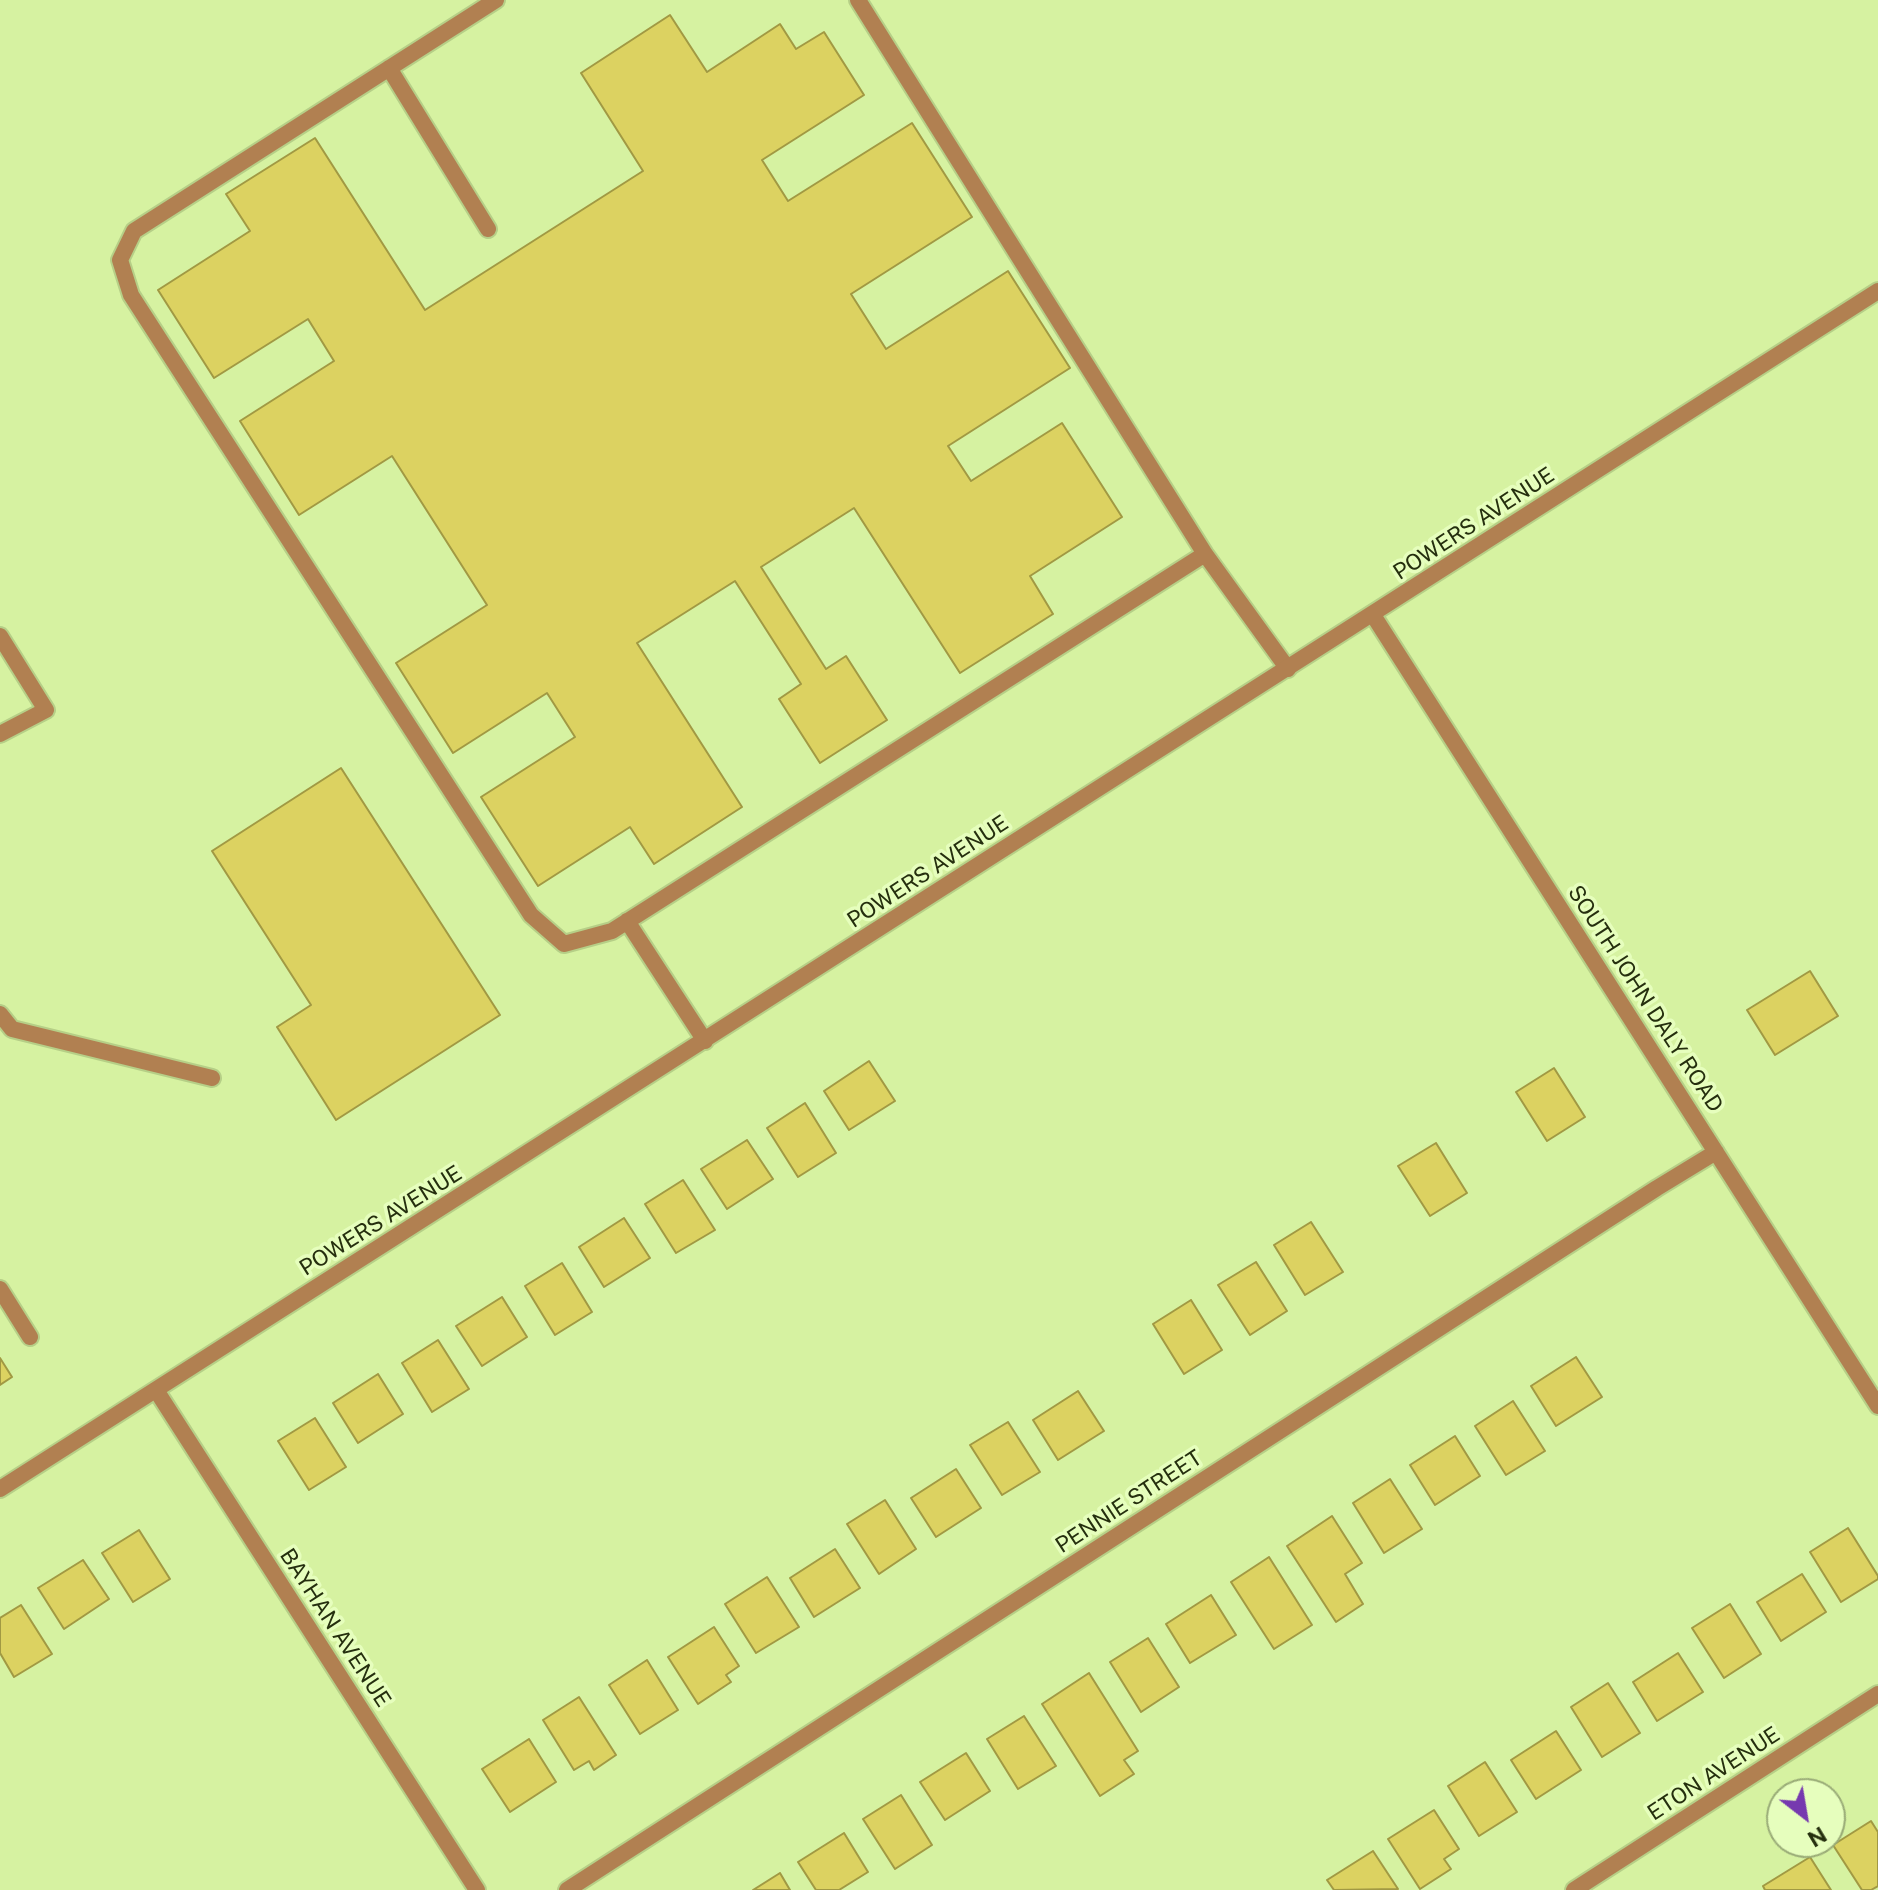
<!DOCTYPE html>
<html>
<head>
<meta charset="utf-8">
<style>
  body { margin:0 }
  #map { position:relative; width:1878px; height:1890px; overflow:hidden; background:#d6f2a1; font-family:"Public Sans",sans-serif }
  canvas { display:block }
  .north { position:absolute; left:1766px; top:1778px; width:80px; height:80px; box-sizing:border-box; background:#e6febd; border:2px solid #99ab77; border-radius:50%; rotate:149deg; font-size:22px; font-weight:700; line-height:32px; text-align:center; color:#252f0e }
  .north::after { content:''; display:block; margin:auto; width:28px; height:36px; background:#7639af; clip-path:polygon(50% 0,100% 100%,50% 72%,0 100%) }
</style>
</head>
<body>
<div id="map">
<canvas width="1878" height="1890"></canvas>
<div class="north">N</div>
</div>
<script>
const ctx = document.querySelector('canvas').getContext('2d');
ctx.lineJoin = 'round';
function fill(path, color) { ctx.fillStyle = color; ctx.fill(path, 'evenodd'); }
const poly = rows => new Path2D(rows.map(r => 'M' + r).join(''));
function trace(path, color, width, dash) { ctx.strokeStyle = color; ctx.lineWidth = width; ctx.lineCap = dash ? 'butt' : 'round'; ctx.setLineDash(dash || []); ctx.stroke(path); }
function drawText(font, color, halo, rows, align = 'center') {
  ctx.font = font + ' "Public Sans",sans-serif'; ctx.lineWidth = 7; ctx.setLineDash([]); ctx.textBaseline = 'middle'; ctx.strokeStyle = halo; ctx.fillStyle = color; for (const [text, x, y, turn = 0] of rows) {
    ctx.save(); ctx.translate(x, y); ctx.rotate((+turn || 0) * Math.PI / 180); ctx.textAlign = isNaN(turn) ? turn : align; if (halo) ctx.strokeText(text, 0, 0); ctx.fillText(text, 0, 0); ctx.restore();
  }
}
const building = poly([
  [670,15,707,72,780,24,796,49,824,32,864,95,762,160,788,201,912,123,972,217,851,294,886,349,1008,271,1070,368,948,446,971,481,1062,423,1122,517,1030,576,1053,614,960,673,854,508,761,567,826,669,846,656,887,720,820,763,779,699,801,684,735,581,637,643,742,807,654,864,630,827,538,886,481,797,575,737,547,693,453,753,396,663,487,605,392,456,299,515,240,421,334,361,308,319,214,378,158,290,250,231,226,194,315,138,425,310,643,171,581,73,670,15],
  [341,768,500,1015,336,1120,277,1027,311,1005,212,851,341,768],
  [1810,971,1838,1016,1775,1055,1747,1010,1810,971],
  [869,1061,895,1101,849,1130,824,1091,869,1061],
  [1554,1068,1585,1117,1547,1141,1516,1092,1554,1068],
  [805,1103,836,1153,798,1177,767,1128,805,1103],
  [747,1140,773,1179,727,1209,701,1169,747,1140],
  [1436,1143,1467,1193,1430,1216,1398,1166,1436,1143],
  [683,1180,715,1230,676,1253,645,1204,683,1180],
  [624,1218,650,1258,604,1287,579,1247,624,1218],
  [1311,1222,1343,1272,1305,1295,1274,1245,1311,1222],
  [1256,1262,1287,1311,1250,1335,1218,1285,1256,1262],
  [562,1263,592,1312,555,1335,525,1286,562,1263],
  [502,1297,527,1337,482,1366,456,1326,502,1297],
  [1191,1300,1222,1350,1184,1374,1153,1324,1191,1300],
  [438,1340,469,1389,432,1412,402,1363,438,1340],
  [1576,1357,1602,1397,1556,1426,1531,1386,1576,1357],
  [0,1358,12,1377,0,1385,0,1358],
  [378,1374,403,1414,358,1443,333,1403,378,1374],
  [1078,1391,1104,1431,1058,1460,1033,1420,1078,1391],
  [1513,1401,1545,1451,1506,1475,1475,1426,1513,1401],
  [315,1418,346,1467,309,1490,278,1441,315,1418],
  [1008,1422,1040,1472,1002,1495,970,1445,1008,1422],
  [1455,1436,1480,1476,1435,1505,1410,1465,1455,1436],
  [956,1469,981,1508,936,1537,911,1498,956,1469],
  [1390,1479,1422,1529,1384,1553,1353,1503,1390,1479],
  [885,1500,916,1549,879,1574,847,1524,885,1500],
  [1332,1516,1362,1563,1345,1574,1363,1604,1336,1622,1287,1546,1332,1516],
  [1848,1528,1878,1576,1878,1579,1841,1602,1810,1552,1848,1528],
  [139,1530,170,1579,133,1602,102,1553,139,1530],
  [835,1549,860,1588,814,1617,790,1578,835,1549],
  [1269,1557,1312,1625,1274,1649,1231,1582,1269,1557],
  [83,1560,109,1599,64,1629,38,1588,83,1560],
  [1802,1574,1826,1612,1781,1641,1757,1602,1802,1574],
  [767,1577,799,1627,756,1653,725,1604,767,1577],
  [1211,1595,1236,1635,1190,1663,1166,1624,1211,1595],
  [1730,1604,1761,1654,1724,1678,1692,1628,1730,1604],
  [21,1605,52,1654,14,1677,0,1653,0,1618,21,1605],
  [714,1627,739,1666,726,1675,731,1682,698,1704,668,1657,714,1627],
  [1148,1638,1179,1687,1141,1712,1110,1662,1148,1638],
  [1678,1653,1703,1692,1657,1721,1633,1682,1678,1653],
  [647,1660,678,1710,640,1734,609,1685,647,1660],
  [1089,1673,1138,1751,1124,1760,1134,1774,1100,1796,1042,1704,1089,1673],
  [1608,1683,1640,1733,1602,1757,1571,1707,1608,1683],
  [579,1697,616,1755,594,1770,589,1761,574,1770,543,1720,579,1697],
  [1024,1716,1056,1766,1018,1789,987,1739,1024,1716],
  [1556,1731,1581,1770,1536,1799,1511,1760,1556,1731],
  [529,1739,556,1782,510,1812,482,1769,529,1739],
  [966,1753,990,1791,945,1820,920,1782,966,1753],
  [1485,1762,1517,1812,1479,1836,1448,1786,1485,1762],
  [901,1795,932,1845,895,1869,863,1819,901,1795],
  [1434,1810,1459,1849,1444,1859,1451,1869,1420,1889,1388,1839,1434,1810],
  [1871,1821,1878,1832,1878,1886,1871,1890,1862,1890,1833,1845,1871,1821],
  [844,1833,868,1872,839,1890,816,1890,798,1862,844,1833],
  [1373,1851,1398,1889,1334,1890,1327,1880,1373,1851],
  [1810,1857,1831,1890,1765,1890,1763,1886,1810,1857],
  [780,1873,790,1890,753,1890,780,1873]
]);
const service = poly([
  [496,0,134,231,120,260,131,295,531,915,564,944,612,931,1205,554],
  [858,0,1205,554,1288,669],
  [389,68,488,229],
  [0,636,46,710,0,734],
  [627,921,705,1041],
  [0,1014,12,1029,212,1078],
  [0,1289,30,1337]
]);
const minor = poly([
  [1373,615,1878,1406],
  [156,1390,477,1890],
  [0,1489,1878,291],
  [567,1890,1657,1188,1716,1152],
  [1574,1890,1878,1694]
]);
const streetNames = [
  ["POWERS AVENUE",1474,524,-33],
  ["POWERS AVENUE",928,872,-33],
  ["SOUTH JOHN DALY ROAD",1645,999,57],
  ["POWERS AVENUE",381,1221,-32],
  ["PENNIE STREET",1129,1502,-33],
  ["BAYHAN AVENUE",335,1628,57],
  ["ETON AVENUE",1714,1774,-33]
];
fill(building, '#dcd261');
trace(building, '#a19943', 2);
trace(service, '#b6cf87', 20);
trace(minor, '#b6cf87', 20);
trace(service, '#b18051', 16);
trace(minor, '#b18051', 16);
drawText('22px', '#252f0e', '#e6febd', streetNames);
</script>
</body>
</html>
